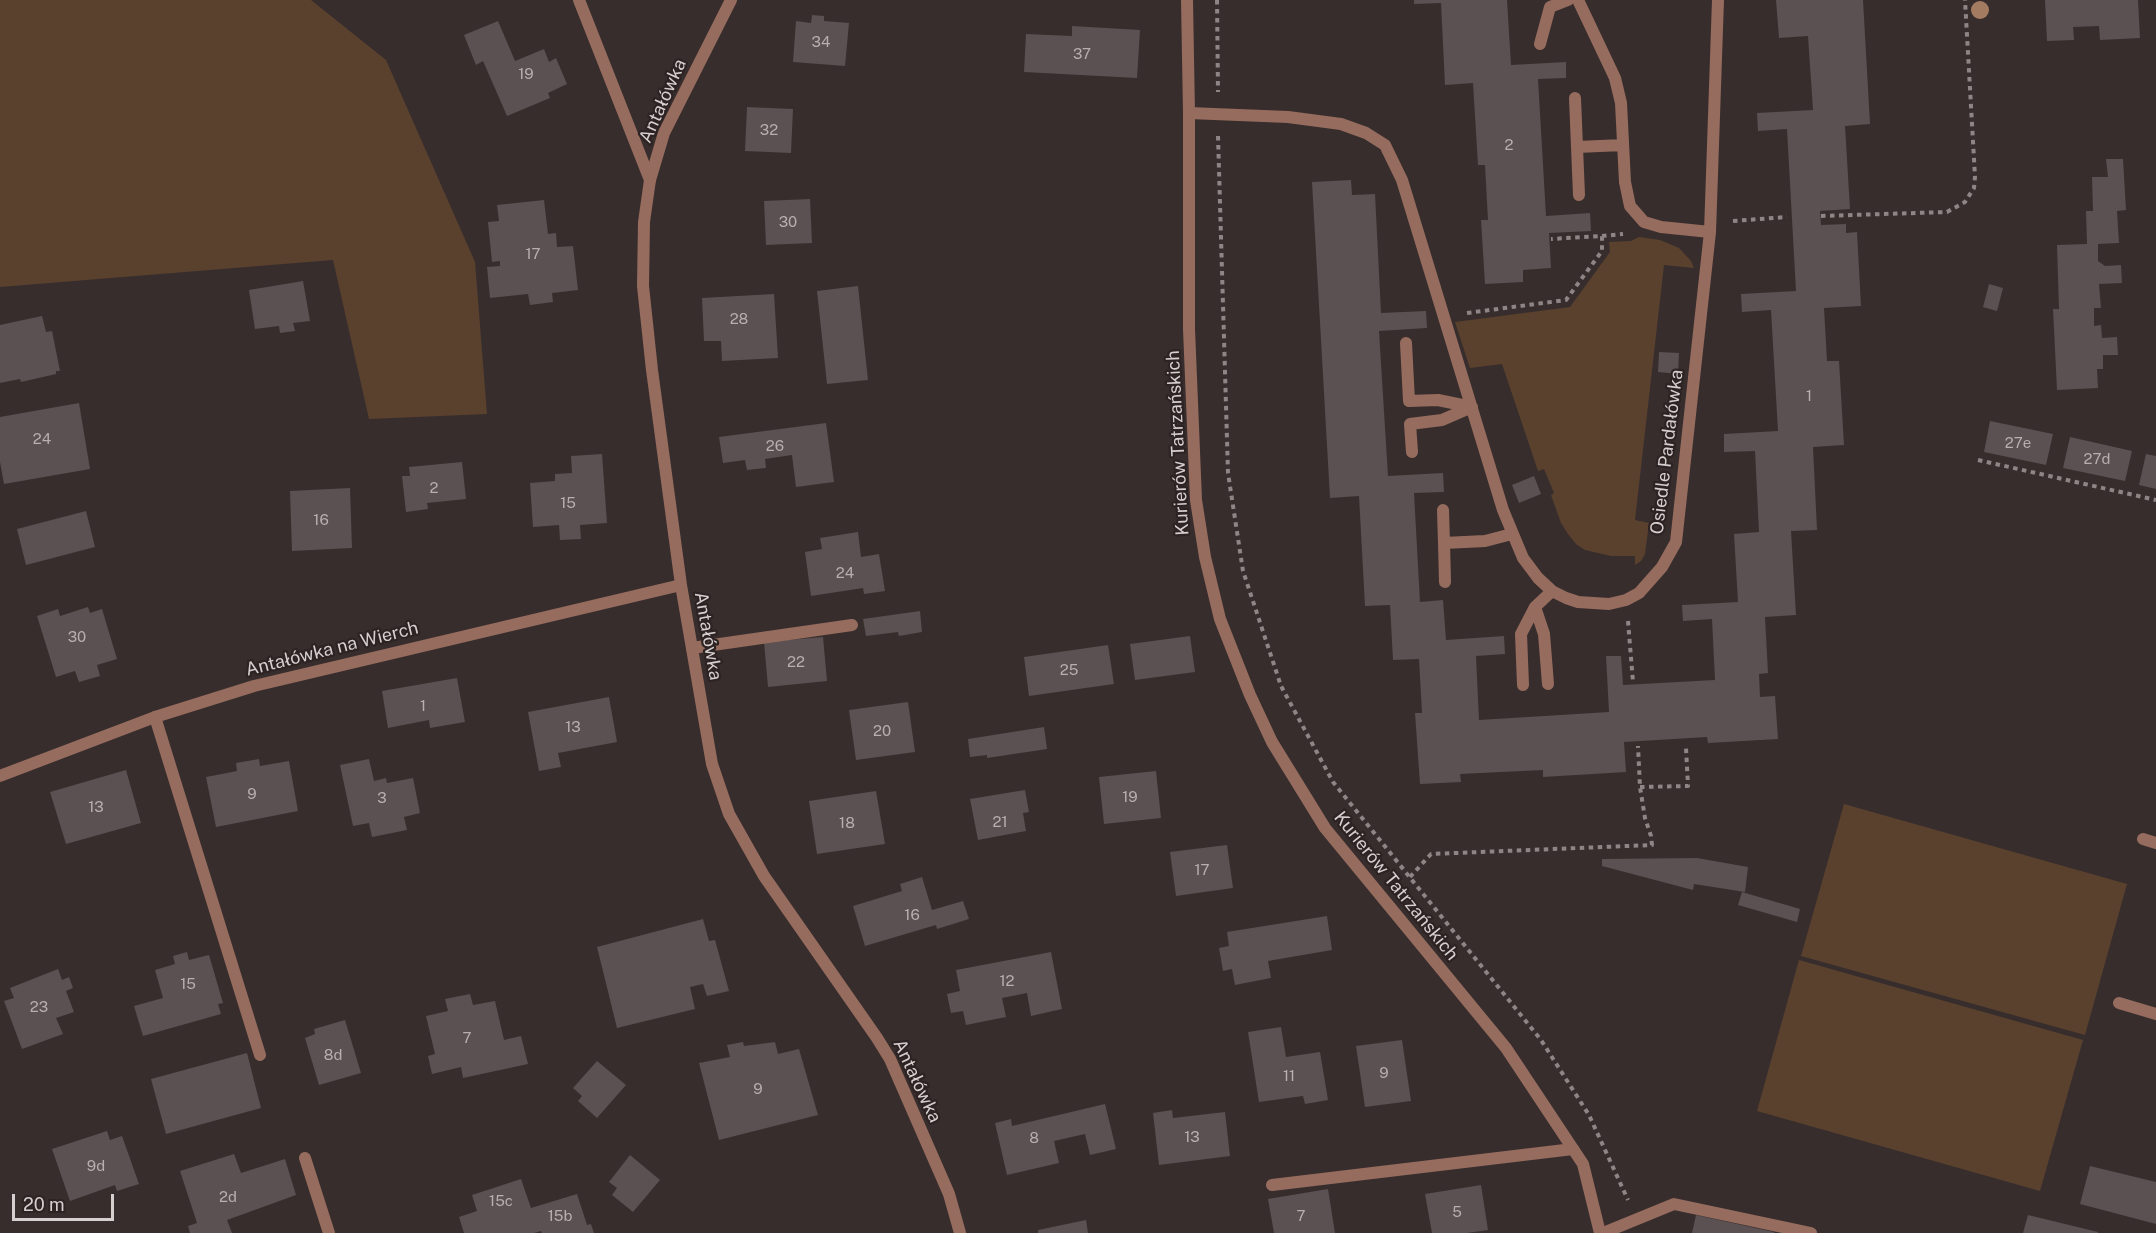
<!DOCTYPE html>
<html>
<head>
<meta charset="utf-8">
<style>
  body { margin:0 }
  #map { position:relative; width:2156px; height:1233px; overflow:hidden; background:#382d2d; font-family:"Public Sans",sans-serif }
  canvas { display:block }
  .scale { position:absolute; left:12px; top:1194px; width:102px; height:27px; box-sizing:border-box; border:3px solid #d6cfcf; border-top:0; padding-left:8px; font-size:18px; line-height:21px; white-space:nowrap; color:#d6cfcf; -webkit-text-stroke:4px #2d2323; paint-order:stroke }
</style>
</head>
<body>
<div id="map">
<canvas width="2156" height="1233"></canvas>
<div class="scale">20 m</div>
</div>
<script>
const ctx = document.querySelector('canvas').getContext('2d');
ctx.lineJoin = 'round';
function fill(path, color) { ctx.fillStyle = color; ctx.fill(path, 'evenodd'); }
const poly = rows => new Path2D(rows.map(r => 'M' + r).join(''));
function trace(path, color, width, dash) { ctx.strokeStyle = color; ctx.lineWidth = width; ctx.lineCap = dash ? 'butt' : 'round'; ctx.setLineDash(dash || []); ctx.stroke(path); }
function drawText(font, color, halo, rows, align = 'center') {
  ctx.font = font + ' "Public Sans",sans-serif'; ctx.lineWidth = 4.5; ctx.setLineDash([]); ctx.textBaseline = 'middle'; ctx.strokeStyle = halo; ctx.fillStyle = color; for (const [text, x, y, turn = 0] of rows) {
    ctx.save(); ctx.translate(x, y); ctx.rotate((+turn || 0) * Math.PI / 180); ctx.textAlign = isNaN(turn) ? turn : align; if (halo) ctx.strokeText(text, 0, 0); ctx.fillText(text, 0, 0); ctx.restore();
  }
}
const green = poly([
  [0,0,311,0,386,60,475,262,487,414,369,419,333,260,0,287],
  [1639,237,1660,240,1679,248,1691,261,1694,268,1664,265,1635,520,1649,523,1645,554,1641,561,1635,565,1635,556,1611,556,1585,550,1576,544,1568,534,1561,523,1551,495,1554,493,1544,469,1538,471,1502,364,1470,368,1455,322,1570,307,1610,252,1609,242,1631,241],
  [1844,804,2127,884,2085,1035,1801,956],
  [1799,960,2083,1040,2040,1191,1757,1111]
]);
const building = poly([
  [1414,0,1507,0,1511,65,1566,62,1566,78,1538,79,1546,216,1590,213,1591,231,1549,233,1551,268,1523,270,1523,282,1485,284,1481,220,1488,220,1485,165,1478,165,1473,83,1445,85,1441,3,1414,4],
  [1776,0,1863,0,1870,124,1845,126,1850,209,1820,211,1821,225,1846,224,1846,233,1857,232,1861,306,1824,308,1827,361,1839,361,1844,445,1813,447,1817,530,1791,531,1796,615,1765,617,1768,673,1759,674,1760,697,1775,696,1778,739,1708,743,1707,737,1624,742,1626,772,1543,777,1543,770,1460,774,1461,782,1420,784,1415,713,1422,713,1419,659,1393,660,1390,605,1365,606,1359,496,1330,498,1312,182,1351,180,1352,195,1375,194,1381,313,1426,311,1427,328,1379,331,1388,476,1443,473,1444,492,1414,493,1420,602,1443,600,1446,640,1504,636,1505,654,1476,656,1479,720,1609,712,1606,656,1621,656,1623,685,1715,680,1712,619,1683,621,1682,605,1738,602,1734,534,1759,532,1755,451,1724,452,1724,434,1778,431,1771,310,1742,312,1741,294,1796,291,1787,129,1758,131,1757,113,1813,110,1808,36,1779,38],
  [2045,0,2138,0,2140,38,2100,40,2099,26,2073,27,2074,40,2047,41],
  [812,15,824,16,824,21,849,23,845,66,793,62,796,21,811,23],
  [498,21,515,61,544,49,549,62,556,58,567,84,548,93,550,98,507,116,483,61,476,65,464,35],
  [1072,26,1140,30,1137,78,1024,72,1026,34,1072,36],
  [747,107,793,109,791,153,745,151],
  [2106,159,2123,159,2126,210,2117,211,2119,243,2098,244,2098,261,2105,266,2121,265,2122,283,2099,284,2101,308,2094,308,2094,326,2101,325,2102,338,2117,337,2118,355,2103,355,2103,369,2097,369,2098,388,2057,390,2053,309,2059,309,2057,245,2087,244,2086,211,2093,211,2092,177,2108,177],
  [810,199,812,243,766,245,764,201],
  [544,200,548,234,556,233,557,247,573,246,578,290,552,293,553,302,530,305,528,294,490,298,487,267,500,266,500,261,492,262,488,222,499,221,497,205],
  [303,281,310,321,293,323,295,331,280,333,279,326,255,329,249,290],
  [1989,284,2003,288,1997,311,1983,307],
  [858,286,868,380,827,384,817,291],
  [774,294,778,358,722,361,721,341,704,341,702,298],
  [42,316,46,332,52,331,60,371,56,371,56,374,21,382,20,379,0,383,0,325],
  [1659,352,1679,353,1678,374,1658,372],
  [79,403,90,469,4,484,0,462,0,417],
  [1990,421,2053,434,2046,465,1984,452],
  [826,423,834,482,796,487,792,455,765,459,766,468,747,470,745,460,723,463,719,437],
  [2070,437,2132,451,2125,481,2063,468],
  [602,454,607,523,580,525,581,539,560,540,559,525,533,527,530,483,555,481,555,474,572,473,571,456],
  [2146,454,2156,456,2156,489,2139,485],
  [462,462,466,499,427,503,428,509,406,512,402,476,410,476,409,467],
  [1534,476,1541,494,1519,503,1512,485],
  [350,488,352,548,292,551,290,491],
  [86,511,95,547,26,565,17,529],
  [858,532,861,557,879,554,885,591,864,594,863,588,811,596,805,552,822,549,820,538],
  [88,607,90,613,102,609,117,659,97,665,100,676,79,682,75,671,56,677,37,616,58,609,60,616],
  [920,611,922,632,899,636,898,632,866,636,863,619],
  [1190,636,1195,672,1135,680,1130,644],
  [823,637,827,681,768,687,764,642],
  [1108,645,1114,684,1029,696,1024,657],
  [457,678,465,722,430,728,429,720,388,728,382,691],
  [609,697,617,742,558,753,561,767,539,771,528,712],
  [908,702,915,752,856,760,849,710],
  [1044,727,1047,749,987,758,987,755,970,757,968,739],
  [259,759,260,766,289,761,298,811,216,827,206,777,237,771,236,763],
  [369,759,374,781,386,778,387,783,413,778,420,813,404,817,407,830,372,837,369,823,353,826,340,765],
  [126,770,141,823,66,844,50,792],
  [1156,771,1161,818,1104,824,1099,777],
  [1025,790,1029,812,1023,813,1026,831,978,840,970,799],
  [876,791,885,844,817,854,809,801],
  [1227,845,1233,888,1176,896,1170,852],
  [1697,858,1748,867,1745,892,1694,884,1693,890,1602,866,1602,859],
  [922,877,932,910,963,901,969,919,937,929,936,925,865,946,853,906,902,891,900,884],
  [1742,892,1800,909,1797,922,1738,905],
  [1327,916,1332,950,1268,961,1271,978,1235,985,1232,969,1223,971,1219,948,1229,946,1227,932],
  [703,919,709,941,715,940,729,991,707,996,703,984,690,987,695,1009,617,1028,597,947],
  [187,952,189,960,209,955,223,1003,218,1004,221,1014,143,1036,134,1006,163,998,155,970,175,964,173,956],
  [1051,952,1062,1009,1031,1016,1027,993,1002,998,1006,1017,966,1025,963,1011,951,1013,947,994,960,991,956,970],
  [58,969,62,980,69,977,73,988,66,991,74,1012,56,1018,63,1034,22,1049,4,1001,14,998,10,988],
  [470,994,473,1005,495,1001,504,1040,521,1036,528,1064,463,1078,461,1067,432,1074,428,1056,435,1054,426,1016,448,1011,445,999],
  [345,1020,361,1073,319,1085,305,1038,315,1034,314,1029],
  [1281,1027,1286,1057,1320,1052,1328,1100,1305,1104,1303,1096,1259,1102,1248,1032],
  [1402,1040,1411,1101,1365,1107,1356,1046],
  [743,1042,744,1046,775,1042,778,1054,799,1049,818,1115,719,1140,699,1063,730,1057,727,1045],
  [247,1053,261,1108,166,1134,151,1079],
  [597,1061,626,1085,597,1118,578,1101,582,1096,573,1088],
  [1105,1104,1116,1149,1090,1155,1085,1134,1054,1141,1059,1163,1007,1175,995,1123,1011,1119,1012,1126],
  [1172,1110,1173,1118,1225,1112,1230,1156,1159,1165,1153,1113],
  [107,1131,110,1140,122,1136,139,1184,117,1191,115,1185,70,1201,52,1149],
  [234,1154,241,1173,285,1159,296,1195,227,1220,232,1233,190,1233,188,1226,197,1223,180,1171],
  [630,1155,660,1180,633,1212,612,1195,617,1188,609,1182],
  [2090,1166,2156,1182,2156,1224,2080,1204],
  [521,1179,531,1208,577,1194,587,1225,591,1224,594,1233,542,1233,541,1231,534,1233,464,1233,459,1217,477,1211,472,1195],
  [1481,1185,1488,1230,1467,1233,1432,1233,1425,1194],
  [1328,1189,1335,1233,1274,1233,1268,1199],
  [1696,1215,1774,1232,1774,1233,1692,1233],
  [2028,1215,2098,1232,2098,1233,2023,1233],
  [1086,1220,1088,1233,1038,1233,1038,1230]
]);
const path = poly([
  [1217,0,1218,92],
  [1218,136,1228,473,1243,571,1281,686,1333,782,1541,1040,1589,1115,1628,1200],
  [1821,216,1947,212,1965,202,1974,188,1975,177,1965,0],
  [1733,221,1787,217],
  [1602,236,1623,234],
  [1467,313,1566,300,1602,251,1602,236,1551,239],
  [1978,460,2156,500],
  [1628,621,1633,682],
  [1640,787,1688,786,1686,748],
  [1410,877,1431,854,1652,845,1651,836,1645,818,1640,787,1638,746]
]);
const service = poly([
  [579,0,650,180],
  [1578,0,1615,78,1621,103,1625,182,1630,206,1644,222,1661,227,1710,232],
  [1540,44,1550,7,1568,0],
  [1575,98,1577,147,1623,145],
  [1189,113,1288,117,1341,124,1366,133,1385,145,1402,180,1503,510,1523,558,1538,578,1552,591,1566,598,1578,602,1609,604,1626,600,1639,593,1662,567,1676,542,1710,232,1718,0],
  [1577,147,1579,195],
  [1406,343,1409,401,1438,400,1472,407],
  [1412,452,1410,424,1442,420,1472,407],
  [1443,510,1444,543,1485,541,1512,534],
  [1444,543,1445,582],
  [1535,607,1544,634,1548,684],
  [692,648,852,625],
  [1523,685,1521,634,1535,607,1552,591],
  [155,717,260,1055],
  [2143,839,2156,843],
  [2119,1003,2156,1014],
  [305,1158,329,1233],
  [1272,1185,1573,1149],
  [1603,1233,1674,1204,1811,1233]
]);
const minor = poly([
  [731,0,664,133,650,180,644,222,643,286,652,370,681,585,712,764,729,814,764,876,877,1038,890,1059,949,1194,960,1233],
  [1187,0,1189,113,1189,329,1196,500,1205,557,1220,619,1250,695,1272,742,1325,828,1506,1048,1583,1164,1600,1233],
  [0,776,155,717,254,686,681,585]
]);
const trees = [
  [1980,10]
];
const numberNames = [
  ["34",821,42],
  ["37",1082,54],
  ["19",526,74],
  ["32",769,130],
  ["2",1509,145],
  ["30",788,222],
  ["17",533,254],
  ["28",739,319],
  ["1",1809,396],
  ["24",42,439],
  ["27e",2018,443],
  ["26",775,446],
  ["27d",2097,459],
  ["2",434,488],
  ["15",568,503],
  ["16",321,520],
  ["24",845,573],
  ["30",77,637],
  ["22",796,662],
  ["25",1069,670],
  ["1",423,706],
  ["13",573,727],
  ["20",882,731],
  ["9",252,794],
  ["19",1130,797],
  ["3",382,798],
  ["13",96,807],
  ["21",1000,822],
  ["18",847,823],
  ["17",1202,870],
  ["16",912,915],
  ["12",1007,981],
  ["15",188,984],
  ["23",39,1007],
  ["7",467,1038],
  ["8d",333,1055],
  ["9",1384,1073],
  ["11",1289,1076],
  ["9",758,1089],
  ["13",1192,1137],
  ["8",1034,1138],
  ["9d",96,1166],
  ["2d",228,1197],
  ["15c",501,1201],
  ["5",1457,1212],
  ["15b",560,1216],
  ["7",1301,1216]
];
const streetNames = [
  ["Antałówka",663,101,-66],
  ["Kurierów Tatrzańskich",1178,443,-93],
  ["Osiedle Pardałówka",1667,452,-83],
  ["Antałówka",708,636,80],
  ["Antałówka na Wierch",332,649,-14],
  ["Kurierów Tatrzańskich",1396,886,51],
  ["Antałówka",917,1081,65]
];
fill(green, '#59412e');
fill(building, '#5b5052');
trace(path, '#8e8686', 4, [4.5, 4.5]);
trace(service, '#966c5e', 12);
trace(minor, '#966c5e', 12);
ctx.fillStyle = '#a37b60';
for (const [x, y] of trees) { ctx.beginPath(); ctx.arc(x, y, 9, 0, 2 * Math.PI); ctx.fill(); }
drawText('15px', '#b7afb0', null, numberNames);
drawText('18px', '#d6cfcf', '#2d2323', streetNames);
</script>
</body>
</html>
